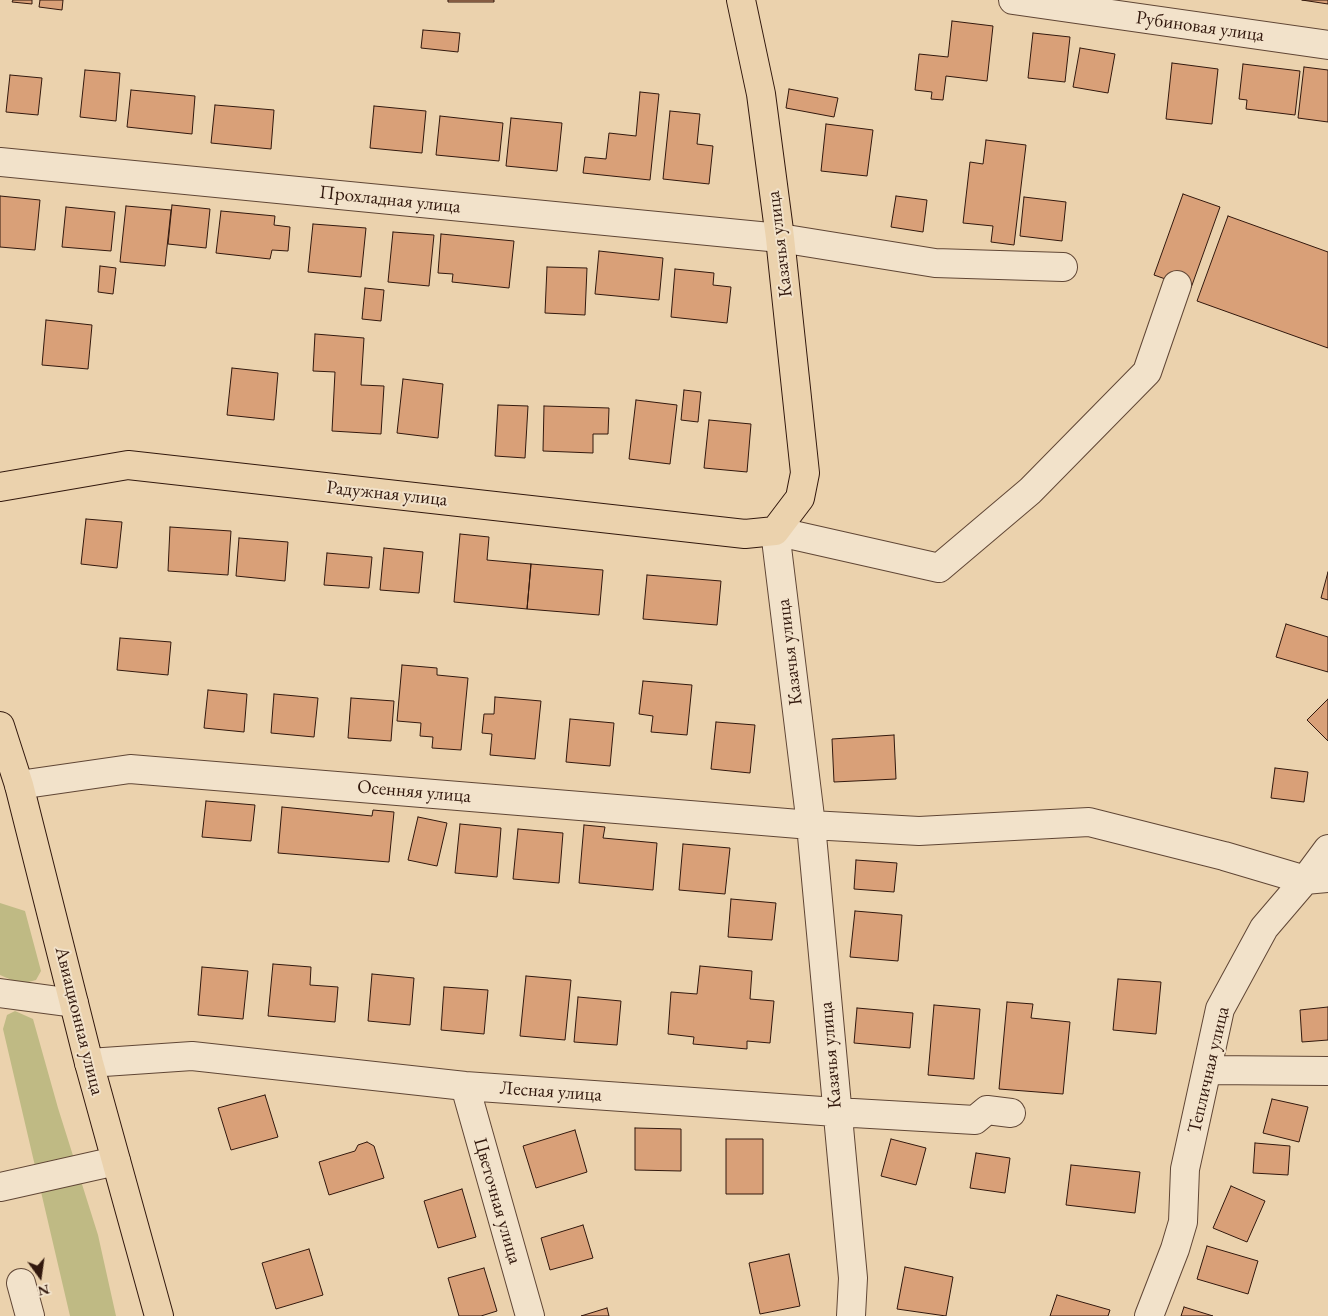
<!DOCTYPE html>
<html>
<head>
<meta charset="utf-8">
<style>
  body { margin:0 }
  #map { position:relative; width:1328px; height:1316px; overflow:hidden; background:#ebd2ad; font-family:"EB Garamond",serif }
  canvas { display:block }
  .north { position:absolute; left:15px; top:1251px; width:50px; height:50px; -webkit-text-stroke:4px #f2e2ca; paint-order:stroke; rotate:166deg; font-size:14px; font-weight:700; line-height:20px; text-align:center; color:#32180d }
  .north::after { content:''; display:block; margin:auto; width:18px; height:22px; background:#32180d; clip-path:polygon(50% 0,100% 100%,50% 72%,0 100%) }
</style>
</head>
<body>
<div id="map">
<canvas width="1328" height="1316"></canvas>
<div class="north">N</div>
</div>
<script>
const ctx = document.querySelector('canvas').getContext('2d');
ctx.lineJoin = 'round';
function fill(path, color) { ctx.fillStyle = color; ctx.fill(path, 'evenodd'); }
const poly = rows => new Path2D(rows.map(r => 'M' + r).join(''));
function trace(path, color, width, dash) { ctx.strokeStyle = color; ctx.lineWidth = width; ctx.lineCap = dash ? 'butt' : 'round'; ctx.setLineDash(dash || []); ctx.stroke(path); }
function drawText(font, color, halo, rows, align = 'center') {
  ctx.font = font + ' "EB Garamond",serif'; ctx.lineWidth = 4; ctx.setLineDash([]); ctx.textBaseline = 'middle'; ctx.strokeStyle = halo; ctx.fillStyle = color; for (const [text, x, y, turn = 0] of rows) {
    ctx.save(); ctx.translate(x, y); ctx.rotate((+turn || 0) * Math.PI / 180); ctx.textAlign = isNaN(turn) ? turn : align; if (halo) ctx.strokeText(text, 0, 0); ctx.fillText(text, 0, 0); ctx.restore();
  }
}
const green = poly([
  [0,903,25,911,41,971,36,980,21,984,0,975],
  [15,1011,33,1019,58,1108,98,1235,116,1316,70,1316,3,1029,7,1015]
]);
const building = poly([
  [13,0,32,0,32,4,12,2,13,0],
  [40,0,63,0,62,10,39,7,40,0],
  [448,0,494,0,494,2,448,2,448,0],
  [1302,0,1328,0,1328,4,1302,0],
  [952,21,993,26,987,81,946,76,943,100,931,99,932,92,915,90,919,54,948,57,952,21],
  [423,30,460,33,458,52,421,48,423,30],
  [1033,33,1070,37,1065,82,1028,78,1033,33],
  [1080,48,1115,54,1108,93,1073,87,1080,48],
  [1172,63,1218,69,1212,124,1166,119,1172,63],
  [1243,64,1300,71,1295,115,1246,109,1247,100,1239,99,1243,64],
  [1304,67,1328,70,1328,122,1298,118,1304,67],
  [85,70,120,73,116,121,80,117,85,70],
  [10,75,42,78,38,115,6,112,10,75],
  [789,89,838,98,834,117,786,108,789,89],
  [131,90,195,96,192,134,127,127,131,90],
  [640,92,659,94,650,180,583,173,585,157,606,159,609,133,636,136,640,92],
  [215,105,274,110,271,149,211,143,215,105],
  [374,106,426,111,422,153,370,148,374,106],
  [670,111,700,114,697,144,713,146,709,184,663,179,670,111],
  [440,116,503,123,499,161,436,155,440,116],
  [511,118,562,123,557,171,506,166,511,118],
  [826,124,873,130,867,176,821,171,826,124],
  [986,140,1026,145,1014,245,991,242,993,226,963,223,970,162,983,164,986,140],
  [1183,194,1220,207,1191,288,1154,275,1183,194],
  [0,196,40,200,35,250,0,247,0,196],
  [896,196,927,200,923,232,891,227,896,196],
  [1024,197,1066,202,1062,241,1020,236,1024,197],
  [172,205,210,209,206,248,168,244,172,205],
  [126,206,171,210,165,266,120,262,126,206],
  [66,207,115,212,111,251,62,247,66,207],
  [221,211,275,216,274,225,290,227,288,251,272,250,270,259,216,253,221,211],
  [1228,216,1328,252,1328,348,1197,301,1228,216],
  [313,224,366,228,361,277,308,272,313,224],
  [393,232,434,235,429,286,388,282,393,232],
  [441,234,514,241,509,288,452,282,453,274,438,273,441,234],
  [599,251,663,258,659,300,595,294,599,251],
  [100,266,116,268,113,294,98,292,100,266],
  [547,267,587,268,585,315,545,313,547,267],
  [675,269,714,273,713,285,731,287,727,323,671,317,675,269],
  [365,288,384,290,381,321,362,319,365,288],
  [46,320,92,325,88,369,42,365,46,320],
  [315,334,364,338,361,385,384,386,381,434,332,431,335,372,313,371,315,334],
  [232,368,278,373,274,420,227,415,232,368],
  [403,379,443,384,438,438,397,433,403,379],
  [684,390,701,392,698,422,681,420,684,390],
  [636,400,677,405,670,464,629,459,636,400],
  [498,405,528,406,525,458,495,456,498,405],
  [544,406,609,408,608,434,593,434,593,453,543,451,544,406],
  [709,420,751,424,747,472,704,468,709,420],
  [86,519,122,522,117,568,81,564,86,519],
  [170,527,231,531,228,575,168,571,170,527],
  [460,534,489,537,487,560,531,564,527,609,454,602,460,534],
  [239,538,288,542,285,581,236,576,239,538],
  [384,548,423,552,419,593,380,590,384,548],
  [327,553,372,557,369,588,324,585,327,553],
  [531,564,603,570,599,615,527,609,531,564],
  [1328,572,1328,600,1321,598,1328,572],
  [647,575,721,581,717,625,643,619,647,575],
  [1286,624,1328,637,1328,672,1276,657,1286,624],
  [120,638,171,642,168,675,117,670,120,638],
  [402,665,437,668,437,675,468,678,461,750,432,748,433,737,420,736,421,723,397,721,402,665],
  [643,681,692,685,687,735,651,732,653,716,639,714,643,681],
  [208,690,247,694,244,732,204,728,208,690],
  [274,694,318,698,314,737,271,733,274,694],
  [495,697,541,701,535,759,490,755,492,734,482,733,484,714,494,714,495,697],
  [351,698,394,701,391,741,348,738,351,698],
  [1328,699,1328,741,1307,720,1328,699],
  [570,719,614,723,610,766,566,762,570,719],
  [716,722,755,725,750,773,711,769,716,722],
  [894,735,896,779,834,782,832,739,894,735],
  [1275,768,1308,772,1304,802,1271,798,1275,768],
  [206,801,255,805,251,841,202,837,206,801],
  [282,807,372,816,373,810,394,812,389,862,278,853,282,807],
  [418,817,447,823,437,866,408,860,418,817],
  [460,824,501,828,497,877,455,873,460,824],
  [584,825,605,827,603,838,657,843,653,890,579,883,584,825],
  [518,829,563,833,559,883,513,879,518,829],
  [683,844,730,848,725,894,679,890,683,844],
  [856,860,897,863,894,892,854,889,856,860],
  [731,899,776,903,772,940,728,937,731,899],
  [855,911,902,915,898,961,850,957,855,911],
  [273,964,311,967,310,985,338,987,335,1022,268,1016,273,964],
  [700,966,752,971,750,999,774,1001,770,1043,747,1041,747,1049,693,1044,694,1037,668,1034,671,992,697,994,700,966],
  [202,967,248,971,243,1019,198,1015,202,967],
  [372,974,414,978,410,1025,368,1021,372,974],
  [526,976,571,980,565,1040,520,1036,526,976],
  [1118,979,1161,982,1156,1034,1113,1030,1118,979],
  [444,987,488,990,484,1034,441,1030,444,987],
  [578,997,621,1001,617,1045,574,1042,578,997],
  [1007,1002,1033,1004,1031,1018,1070,1022,1063,1094,999,1089,1007,1002],
  [934,1005,980,1009,974,1079,928,1075,934,1005],
  [1328,1007,1328,1040,1302,1042,1300,1010,1328,1007],
  [857,1008,913,1013,910,1048,854,1043,857,1008],
  [265,1095,278,1137,231,1150,218,1108,265,1095],
  [1272,1099,1308,1107,1299,1142,1263,1133,1272,1099],
  [635,1128,681,1129,681,1171,635,1170,635,1128],
  [575,1130,587,1172,536,1188,523,1146,575,1130],
  [726,1139,763,1139,763,1194,726,1194,726,1139],
  [891,1139,926,1148,916,1185,881,1176,891,1139],
  [367,1142,374,1146,384,1178,329,1195,319,1162,355,1151,358,1145,367,1142],
  [1255,1143,1290,1146,1288,1175,1253,1173,1255,1143],
  [976,1153,1010,1158,1005,1193,970,1188,976,1153],
  [1071,1165,1140,1172,1135,1213,1066,1205,1071,1165],
  [1231,1186,1265,1201,1247,1242,1213,1228,1231,1186],
  [462,1189,476,1237,438,1248,424,1201,462,1189],
  [583,1225,593,1258,550,1270,541,1238,583,1225],
  [1207,1246,1258,1261,1248,1294,1197,1279,1207,1246],
  [309,1249,323,1295,276,1309,262,1263,309,1249],
  [789,1254,800,1306,760,1314,749,1263,789,1254],
  [905,1267,953,1277,946,1316,897,1309,905,1267],
  [484,1268,497,1311,481,1316,459,1316,448,1278,484,1268],
  [1057,1295,1110,1310,1108,1316,1050,1316,1057,1295],
  [1184,1307,1213,1316,1181,1316,1184,1307],
  [607,1308,609,1316,581,1316,607,1308]
]);
const minor = poly([
  [1013,0,1328,45],
  [0,162,780,238,935,263,1063,267],
  [19,785,130,769,811,825,919,831,1089,822,1224,856,1305,880,1328,878],
  [0,993,74,1003],
  [89,1063,192,1056,465,1086,836,1112,975,1120,987,1110,1011,1113],
  [1208,1070,1328,1071],
  [465,1086,530,1316],
  [0,1187,116,1161],
  [21,1283,30,1316],
  [851,1316,853,1278,811,825,775,531,939,568,1030,491,1147,372,1177,285],
  [1149,1316,1175,1249,1183,1222,1185,1169,1220,1009,1264,928,1305,880,1328,849]
]);
const major = poly([
  [0,487,128,465,745,534,775,531,800,498,805,473,780,238,761,94,741,0],
  [0,726,19,785,89,1063,159,1316]
]);
const streetNames = [
  ["Рубиновая улица",1200,27,8],
  ["Прохладная улица",390,200,6],
  ["Казачья улица",780,244,-97],
  ["Радужная улица",387,494,6],
  ["Казачья улица",790,652,-97],
  ["Осенняя улица",414,792,5],
  ["Авиационная улица",79,1021,76],
  ["Казачья улица",831,1055,-95],
  ["Тепличная улица",1209,1070,-77],
  ["Лесная улица",551,1092,4],
  ["Цветочная улица",497,1201,74]
];
fill(green, '#bfba84');
fill(building, '#d9a078');
trace(building, '#32180d', 1);
trace(minor, '#604635', 30);
trace(major, '#32180d', 30);
trace(minor, '#f2e2ca', 28);
trace(major, '#ebd2ad', 28);
drawText('19px', '#32180d', '#f2e2ca', streetNames);
</script>
</body>
</html>
